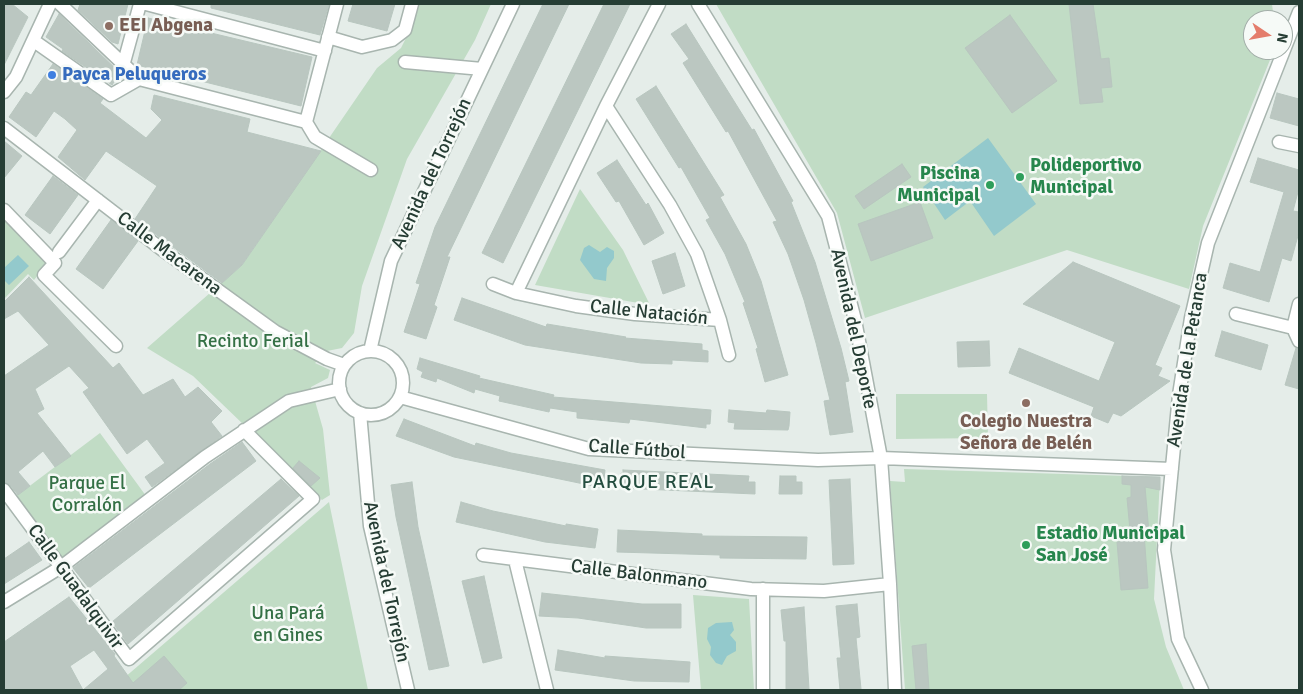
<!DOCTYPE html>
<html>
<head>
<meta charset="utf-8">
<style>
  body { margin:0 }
  #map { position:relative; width:1303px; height:694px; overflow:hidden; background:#e5ede9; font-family:Signika,sans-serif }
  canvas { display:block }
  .frame { position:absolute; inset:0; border:5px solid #263d34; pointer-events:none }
  .north { position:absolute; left:1243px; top:10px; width:50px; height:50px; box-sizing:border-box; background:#f6faf7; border:1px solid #a3aea9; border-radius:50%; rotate:102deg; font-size:14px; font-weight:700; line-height:20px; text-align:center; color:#263d34 }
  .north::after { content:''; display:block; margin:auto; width:18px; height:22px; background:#e47d6c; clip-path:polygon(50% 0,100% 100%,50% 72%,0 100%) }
</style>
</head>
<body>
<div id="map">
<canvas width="1303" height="694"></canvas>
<div class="frame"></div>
<div class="north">N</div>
</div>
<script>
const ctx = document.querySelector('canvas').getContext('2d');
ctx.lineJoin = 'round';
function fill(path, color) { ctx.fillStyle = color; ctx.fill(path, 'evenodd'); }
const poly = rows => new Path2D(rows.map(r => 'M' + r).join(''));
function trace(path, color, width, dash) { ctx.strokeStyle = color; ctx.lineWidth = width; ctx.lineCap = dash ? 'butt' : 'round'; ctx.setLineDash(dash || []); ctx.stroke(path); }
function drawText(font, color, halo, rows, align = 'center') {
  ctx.font = font + ' Signika,sans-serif'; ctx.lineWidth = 5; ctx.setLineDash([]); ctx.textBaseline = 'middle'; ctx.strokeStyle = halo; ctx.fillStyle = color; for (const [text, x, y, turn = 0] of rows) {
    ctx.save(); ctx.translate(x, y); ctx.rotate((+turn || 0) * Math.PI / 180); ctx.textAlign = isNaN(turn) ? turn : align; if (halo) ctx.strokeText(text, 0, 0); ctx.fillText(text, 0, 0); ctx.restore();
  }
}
const green = poly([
  [417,4,491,4,475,40,407,159,362,286,354,333,342,348,327,351,315,363,330,370,328,378,311,387,323,429,330,495,322,500,193,376,147,348,242,265,377,68,401,48,409,32],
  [716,4,1272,4,1274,20,1253,20,1253,50,1274,50,1203,226,1189,289,1067,250,865,318,837,213],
  [580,189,623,250,650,305,535,285],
  [4,219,47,264,34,280,28,274,4,299],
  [896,394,987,394,988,438,896,439],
  [100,433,149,500,61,567,15,497],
  [904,469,1160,477,1154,599,1166,647,1184,690,905,690,890,481,905,482],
  [329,502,368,690,110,690],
  [693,595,749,599,754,690,701,690]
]);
const water = poly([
  [988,138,1036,204,994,236,970,201,945,220,923,187],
  [589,245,600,252,607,247,614,251,614,258,607,268,606,281,594,279,580,260,584,248],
  [18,255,29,266,9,285,4,280,4,268],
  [732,622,734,630,730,635,736,642,736,651,727,656,722,665,716,663,710,655,711,647,707,639,708,628,716,623]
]);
const building = poly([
  [4,4,12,4,28,17,4,65,4,4],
  [80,4,128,4,118,44,112,42,78,10,80,4],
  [211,4,329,4,320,35,211,8,211,4],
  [353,4,395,4,387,31,348,21,353,4],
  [543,4,569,4,447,257,450,257,434,305,437,307,426,339,404,332,420,284,416,283,435,227,543,4],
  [604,4,630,4,503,263,482,253,604,4],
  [1069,4,1093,4,1101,59,1109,58,1112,87,1101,88,1103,102,1080,104,1069,4],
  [59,14,120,73,112,85,62,51,63,49,46,37,59,14],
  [1010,15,1057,81,1012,113,965,48,1010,15],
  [148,18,312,57,301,106,137,65,148,18],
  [686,24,752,130,754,129,793,201,791,202,815,262,841,348,849,381,845,382,853,432,830,435,824,401,830,400,816,343,804,300,788,254,773,222,777,221,728,131,726,132,683,63,689,59,671,34,686,24],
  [53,64,103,99,100,103,146,138,162,120,151,109,154,95,250,119,247,132,321,151,242,265,222,283,135,219,157,186,106,151,85,180,58,157,77,130,65,119,54,111,36,137,9,117,26,92,31,95,53,64],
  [656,86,724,195,720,197,746,244,761,281,788,375,765,382,756,349,758,348,743,303,745,302,725,254,706,220,710,218,681,167,679,168,636,99,656,86],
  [1277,93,1299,99,1299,126,1270,118,1277,93],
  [4,141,22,156,4,178,4,141],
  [1258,158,1299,170,1299,188,1293,211,1299,212,1299,232,1291,261,1282,258,1269,302,1223,288,1230,263,1260,272,1284,192,1250,182,1258,158],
  [617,160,646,205,648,203,664,233,644,245,619,201,616,202,597,173,617,160],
  [902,164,911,177,864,209,855,196,902,164],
  [53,176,78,195,50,234,25,215,53,176],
  [920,202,933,238,871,261,858,224,920,202],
  [111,220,138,241,103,289,76,269,111,220],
  [675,253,685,286,663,294,652,261,675,253],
  [1073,262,1180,306,1155,365,1162,368,1158,376,1170,381,1121,416,1113,413,1108,423,1091,416,1094,407,1009,373,1019,348,1099,381,1115,342,1023,304,1073,262],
  [29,277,113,368,119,363,143,395,173,379,185,397,198,387,222,411,211,422,222,436,152,487,145,477,165,463,147,439,127,454,83,392,89,388,69,366,35,389,44,409,37,413,71,456,55,467,43,451,18,472,30,486,18,495,10,485,4,482,4,376,49,345,18,311,4,319,4,302,29,277],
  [462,298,546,327,547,324,626,337,625,338,702,344,702,350,708,351,708,362,672,360,672,364,641,363,525,345,454,320,462,298],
  [1222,331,1268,345,1261,370,1215,356,1222,331],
  [989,341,990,366,958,367,957,342,989,341],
  [1296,348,1299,349,1299,389,1285,385,1296,348],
  [420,358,480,376,479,378,554,395,553,397,711,410,710,424,706,424,706,428,630,419,629,423,577,418,577,412,550,408,549,412,499,401,500,396,475,389,474,393,437,378,436,382,421,377,423,372,417,369,420,358],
  [729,410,766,413,767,410,790,412,789,426,788,430,734,429,735,423,728,422,729,410],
  [404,419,475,446,476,443,511,453,605,470,603,488,454,457,396,436,404,419],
  [242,442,256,461,89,588,73,568,210,464,242,442],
  [299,461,320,478,311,486,293,468,299,461],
  [623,470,749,476,748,482,755,482,755,494,620,488,621,473,623,474,623,470],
  [780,476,796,476,796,482,802,482,802,494,779,494,780,476],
  [1122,476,1160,477,1160,490,1145,487,1149,533,1144,533,1148,588,1121,590,1117,542,1131,541,1127,498,1131,497,1131,485,1122,484,1122,476],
  [281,479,299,496,128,644,112,622,281,479],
  [850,479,854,564,833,565,829,480,850,479],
  [412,482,418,527,449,666,429,670,396,517,391,485,412,482],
  [461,502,493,511,566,526,566,524,598,529,595,548,545,542,456,522,461,502],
  [618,530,702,534,702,536,807,537,806,559,720,558,720,555,617,552,618,530],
  [29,542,42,560,4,584,4,559,29,542],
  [484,576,502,658,483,663,462,581,484,576],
  [542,593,642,604,681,604,681,628,646,628,578,618,539,616,542,593],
  [69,597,115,654,114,656,133,683,164,656,187,683,179,690,83,690,108,669,94,650,70,666,83,690,4,690,4,642,69,597],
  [857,604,860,637,856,638,861,689,840,690,837,658,841,658,836,606,857,604],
  [804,607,809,689,786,689,786,641,784,641,781,610,804,607],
  [926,644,929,690,916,690,912,646,926,644],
  [558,650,605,658,605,656,690,662,689,682,634,681,555,670,558,650]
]);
const street = poly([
  [60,4,139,79],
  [146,4,325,51],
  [698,4,828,216,855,320,881,458,890,584,895,690],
  [328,37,362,47,392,40,405,30,412,4],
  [34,41,111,95,139,79,306,122],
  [405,62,482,69],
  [123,66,140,4],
  [4,92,16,77,50,4],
  [606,106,670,205,697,254,720,320,635,314,576,306,516,293,606,106,659,4],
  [306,122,337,4],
  [306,122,315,137,371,170],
  [4,128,164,251,276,332,327,359,344,365],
  [1279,142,1299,146],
  [4,210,55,263,44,275,116,346],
  [59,252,98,200],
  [493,284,516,293],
  [1236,314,1293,328,1299,341],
  [720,320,729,355],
  [1293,328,1299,304],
  [370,351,391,261,513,4],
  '339 383a32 32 0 1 1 64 0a32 32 0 1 1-64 0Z',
  [400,397,589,449,818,460,881,458,1172,469],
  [360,413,370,526,408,690],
  [4,490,129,659,313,499,244,430],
  [483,555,751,589,824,591,890,584],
  [515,560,547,690],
  [763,589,763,690],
  [4,602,61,567,205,457,289,401,340,389],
  [1202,690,1178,639,1164,550,1179,395,1191,318,1208,243,1299,12]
]);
const markers = [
  [109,26,5,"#8d6e63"],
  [52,75,5,"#3f7fe0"],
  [1020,177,5,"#2e9e5b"],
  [990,185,5,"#2e9e5b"],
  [1026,403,5,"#8d6e63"],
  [1026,545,5,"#2e9e5b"]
];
const educationNames = [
  ["EEI Abgena",119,26],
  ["Colegio Nuestra",1026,422,"center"],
  ["Señora de Belén",1026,444,"center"]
];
const shopNames = [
  ["Payca Peluqueros",62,75]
];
const leisureNames = [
  ["Polideportivo",1030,166],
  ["Municipal",1030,188],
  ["Piscina",980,174,"right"],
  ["Municipal",980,196,"right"],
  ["Estadio Municipal",1036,534],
  ["San José",1036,556]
];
const streetNames = [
  ["Avenida del Torrejón",432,174,-65],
  ["Calle Macarena",169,254,37],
  ["Calle Natación",649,313,6],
  ["Avenida del Deporte",853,329,78],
  ["Avenida de la Petanca",1188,360,-81],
  ["Calle Fútbol",637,450,4],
  ["Calle Balonmano",639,575,7],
  ["Avenida del Torrejón",386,582,78],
  ["Calle Guadalquivir",75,587,54]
];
const parkNames = [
  ["Recinto Ferial",253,342],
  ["Parque El",87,484],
  ["Corralón",87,506],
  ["Una Pará",288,614],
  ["en Gines",288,636]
];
const neighbourhoodNames = [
  ["PARQUE REAL",648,483]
];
fill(green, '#c1dcc5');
fill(water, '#93c9cc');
fill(building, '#bbc7c1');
trace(building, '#b8c6bf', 1);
trace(street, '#a8b5af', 15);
trace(street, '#fff', 12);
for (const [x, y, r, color] of markers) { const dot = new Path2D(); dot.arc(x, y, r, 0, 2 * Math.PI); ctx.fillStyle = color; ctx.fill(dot); trace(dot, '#f6faf7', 2); }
drawText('bold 19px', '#785e54', '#f6faf7', educationNames, 'left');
drawText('bold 19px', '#366cbe', '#f6faf7', shopNames, 'left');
drawText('bold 19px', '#27864d', '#f6faf7', leisureNames, 'left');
drawText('19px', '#263d34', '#f6faf7', streetNames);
drawText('19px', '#347045', '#f6faf7', parkNames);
ctx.letterSpacing = '1px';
drawText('20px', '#244d3f', '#f6faf7', neighbourhoodNames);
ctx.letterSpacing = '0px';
</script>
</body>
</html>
